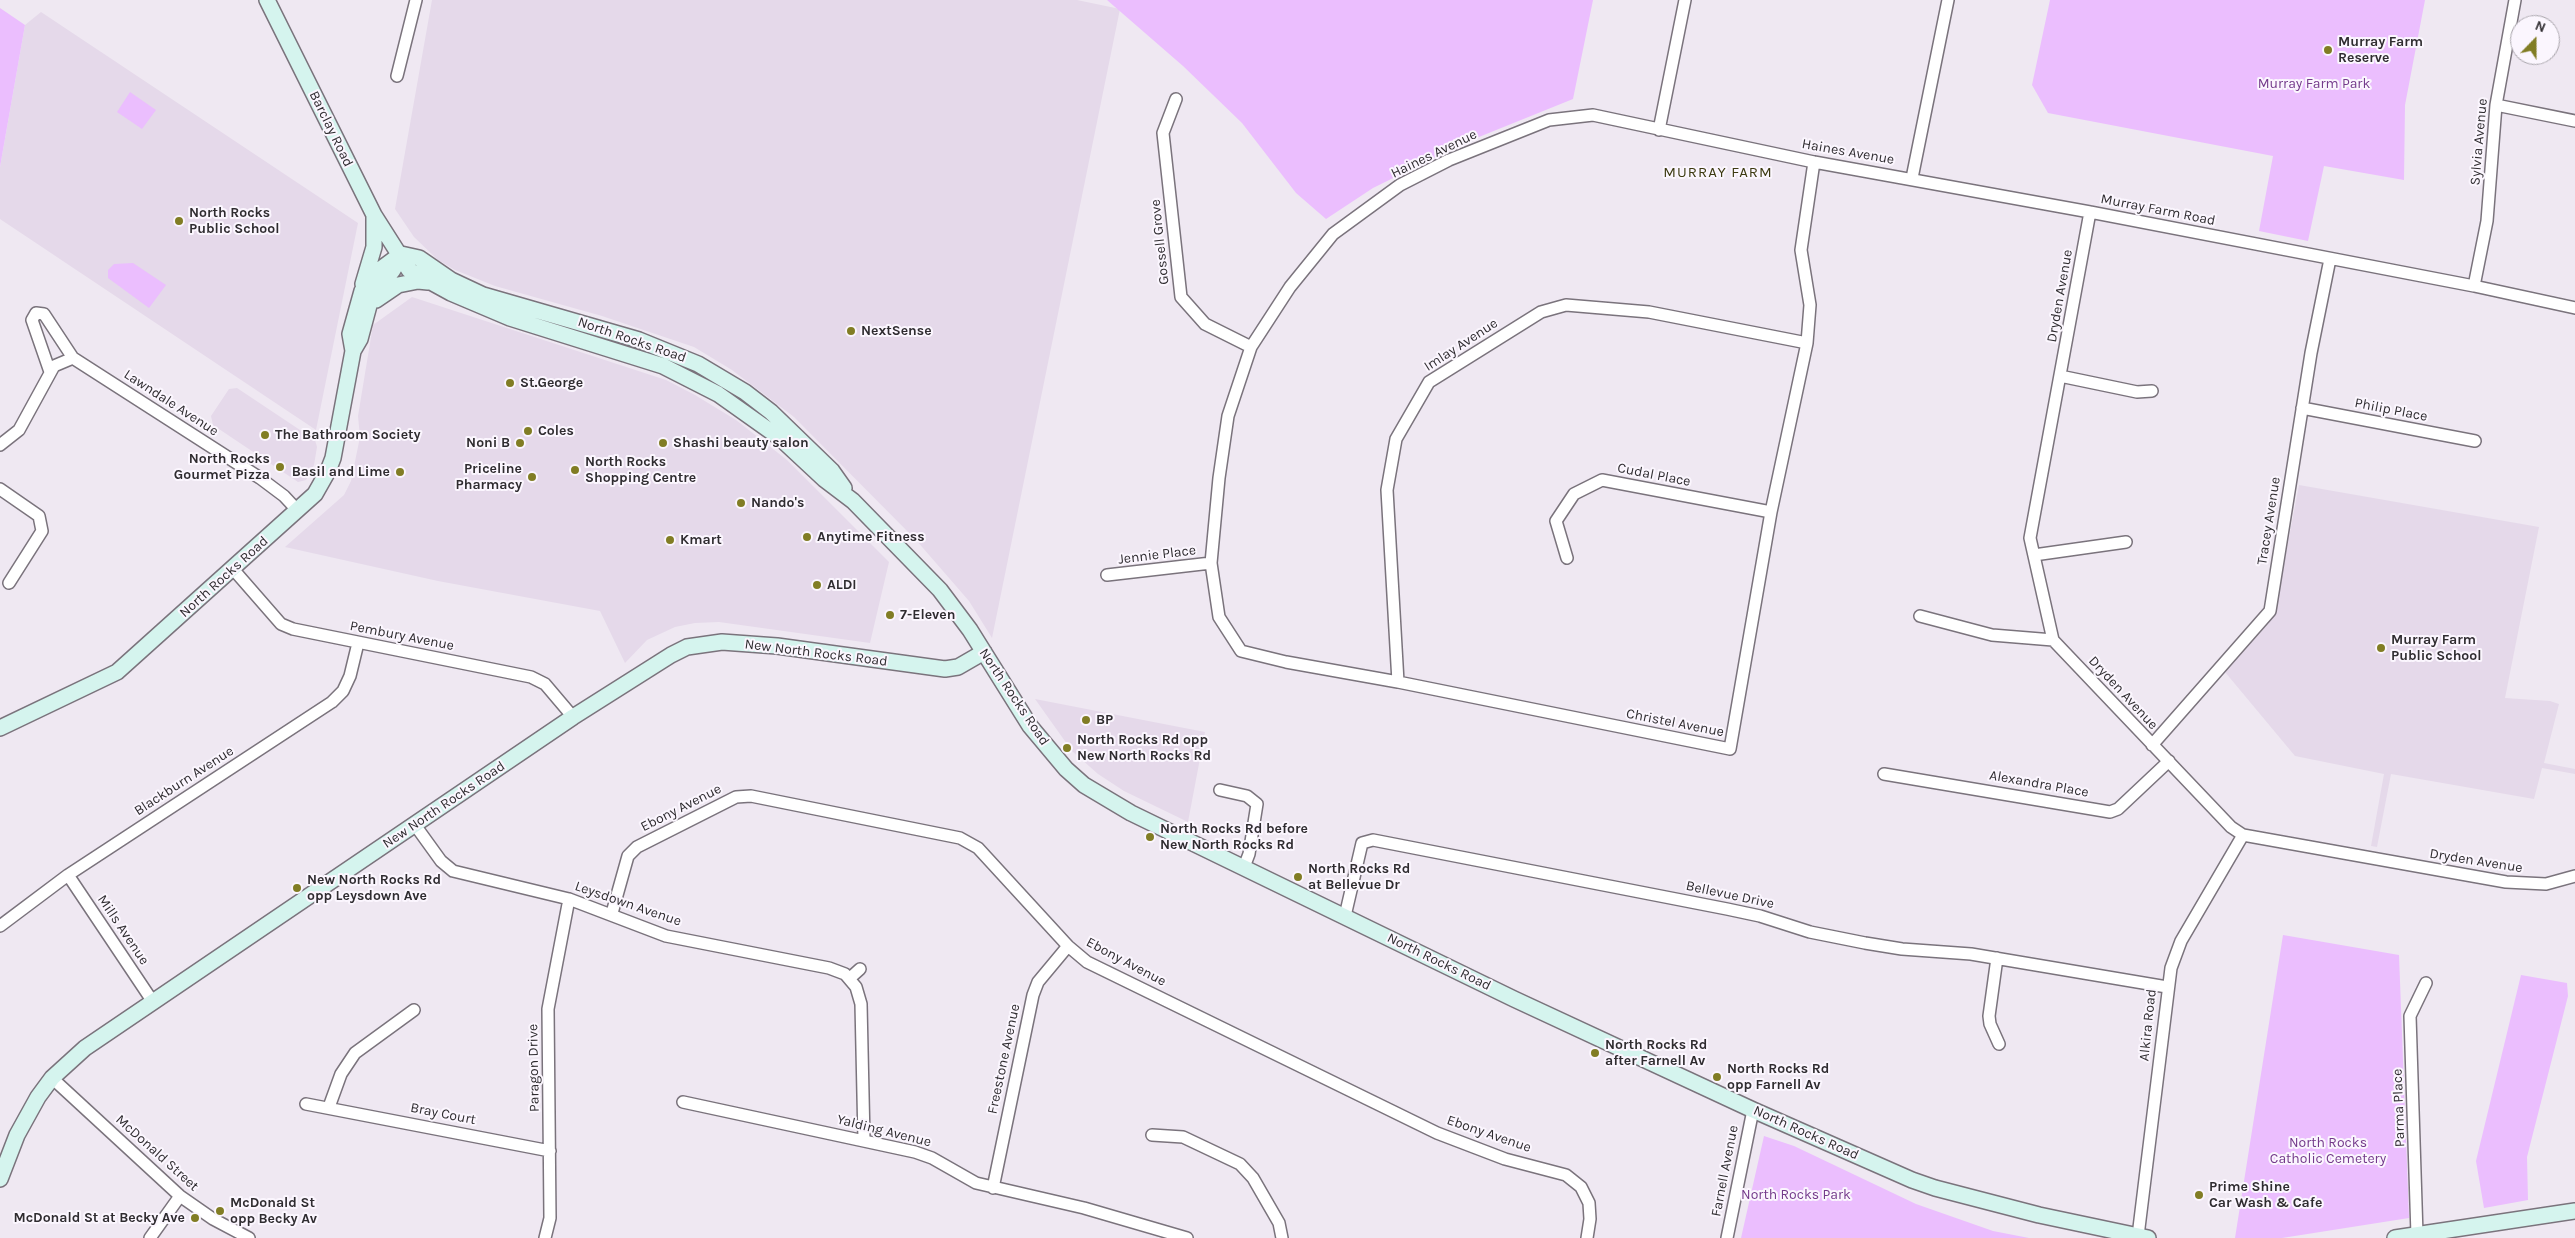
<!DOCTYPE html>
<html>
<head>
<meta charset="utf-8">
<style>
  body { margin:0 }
  #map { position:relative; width:2575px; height:1238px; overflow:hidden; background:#efe8f2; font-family:Karla,sans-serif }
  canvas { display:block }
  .north { position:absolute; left:2510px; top:15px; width:50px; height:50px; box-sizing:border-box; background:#fbf6fe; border:1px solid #a9a5ac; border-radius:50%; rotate:22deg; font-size:14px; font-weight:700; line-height:20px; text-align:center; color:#2f2c30 }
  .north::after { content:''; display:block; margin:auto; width:18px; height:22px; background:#817d24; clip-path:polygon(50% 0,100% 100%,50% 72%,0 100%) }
</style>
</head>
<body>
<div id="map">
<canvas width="2575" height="1238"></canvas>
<div class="north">N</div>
</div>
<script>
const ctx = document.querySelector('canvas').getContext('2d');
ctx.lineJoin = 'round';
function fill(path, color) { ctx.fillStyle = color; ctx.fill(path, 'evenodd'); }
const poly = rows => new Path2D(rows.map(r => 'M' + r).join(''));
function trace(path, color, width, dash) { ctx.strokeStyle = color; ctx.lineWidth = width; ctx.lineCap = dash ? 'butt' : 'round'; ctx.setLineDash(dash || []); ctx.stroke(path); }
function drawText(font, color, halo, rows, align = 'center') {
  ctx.font = font + ' Karla,sans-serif'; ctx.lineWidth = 4; ctx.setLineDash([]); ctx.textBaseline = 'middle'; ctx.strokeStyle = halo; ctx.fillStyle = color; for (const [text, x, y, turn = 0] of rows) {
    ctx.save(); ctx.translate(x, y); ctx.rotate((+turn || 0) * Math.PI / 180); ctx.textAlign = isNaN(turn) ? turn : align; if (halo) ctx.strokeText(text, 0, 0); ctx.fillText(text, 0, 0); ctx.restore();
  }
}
const built = poly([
  [432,0,1077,0,1120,9,992,638,969,601,916,540,794,417,732,370,694,347,602,316,495,286,455,270,438,260,414,237,395,209],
  [41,12,358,223,316,430,0,219,0,167,25,25],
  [412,297,666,380,695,395,736,420,787,460,889,562,870,643,719,622,695,623,675,627,647,640,625,663,600,611,438,581,285,547,344,495,351,481,360,437,358,416,373,325],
  [237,388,315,440,317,447,314,465,306,480,298,482,213,425,211,416,229,389],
  [2299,485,2539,527,2505,698,2550,701,2559,704,2544,763,2575,769,2575,774,2542,768,2534,799,2391,774,2377,847,2371,846,2384,774,2295,756,2225,672,2268,624,2275,611],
  [1035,699,1205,732,1188,822,1124,791,1098,774,1072,751]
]);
const green = poly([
  [1107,0,1593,0,1573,99,1464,143,1373,188,1326,219,1296,193,1242,123,1183,66],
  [2050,0,2425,0,2405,105,2404,180,2324,166,2308,241,2259,231,2273,156,2048,113,2032,85],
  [0,8,25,25,0,167],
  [130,92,156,110,142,129,117,112],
  [133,263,166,285,149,308,108,278,108,270,114,264],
  [2283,935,2399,955,2409,1218,2282,1238,2235,1238],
  [2521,975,2567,983,2568,996,2527,1157,2528,1200,2484,1208,2476,1161],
  [1764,1136,1794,1146,1916,1204,1993,1231,2029,1238,1741,1238]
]);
const street = poly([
  [397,76,416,0],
  [1176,99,1163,133,1181,297,1205,324,1251,347],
  [2496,105,2575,121],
  [1659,130,1685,0],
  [1814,162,1801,250,1810,305,1807,343,1771,512,1730,749,1398,682,1286,662,1241,651,1219,617,1211,563,1219,478,1228,416,1251,347,1290,287,1333,234,1400,185,1449,160,1549,120,1593,115,1814,162,2090,212,2474,286,2575,308],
  [1912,178,1948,0],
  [2090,212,2030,538,2053,640,2231,827,2243,835,2506,882,2546,884,2575,876],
  [2474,286,2487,221,2496,105,2515,0],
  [50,372,32,320,36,313,44,314,73,358],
  [2060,376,2137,392,2152,391],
  [2302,408,2475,441],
  [0,445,19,430,54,366,73,358,260,478,284,496,298,511],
  [0,489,39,516,42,531,9,583],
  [2034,555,2126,542],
  [1567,558,1556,521,1574,494,1602,480,1771,512],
  [233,569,281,624,293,629,531,677,545,684,573,717],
  [1107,575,1211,563],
  [1920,616,1992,635,2053,640],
  [1398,682,1387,490,1396,439,1429,382,1541,312,1566,305,1649,312,1807,343],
  [2152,745,2270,611,2311,353,2330,259],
  [1884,774,2110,812,2118,809,2169,761],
  [1220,790,1247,796,1257,804,1249,854,1244,867],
  [415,825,441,861,453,871,569,899,666,936,829,968,845,974,856,987,861,1004,864,1140],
  [68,875,153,1002],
  [612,913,628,856,637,847,736,797,751,796,960,838,978,848,1068,946,1087,962,1437,1133,1505,1159,1566,1175,1581,1187,1589,1203,1590,1219,1587,1238],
  [1345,916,1362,843,1373,840,1727,909,1760,916,1810,932,1865,943,1902,949,1971,954,2167,987],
  [0,926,68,875,332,702,343,691,350,676,358,643],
  [1997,958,1989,1016,1990,1024,1999,1044],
  [850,978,860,969],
  [52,1078,180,1196,213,1219,249,1238],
  [683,1102,915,1152,932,1158,976,1183,1084,1208,1187,1238],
  [306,1104,550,1151],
  [329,1107,341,1074,355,1053,414,1010],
  [1152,1135,1183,1137,1240,1164,1253,1178,1279,1223,1282,1238],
  [993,1188,1033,995,1038,982,1068,946],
  [2417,1235,2410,1016,2426,983],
  [2138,1236,2171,968,2181,941,2243,835],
  [150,1238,180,1196],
  [545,1238,550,1218,548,1009,569,899],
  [1727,1238,1753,1110]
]);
const secondary = poly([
  [267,0,374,215,409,270,451,293,510,318,663,366,718,394,780,438,824,479,853,501,940,590,970,630,1030,726,1066,769,1084,785,1131,813,1514,999,1753,1110,1912,1180,1935,1188,2039,1215,2148,1238],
  [363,284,374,247,374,217],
  [376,300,398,285,418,281,428,282],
  [353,351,360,339,371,298,393,270,401,256],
  [0,728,117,672,315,494,328,471,333,458,353,351,350,334,362,291,378,271,401,254,419,258,451,280,483,295,639,340,698,364,745,392,771,412,832,471,844,488],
  [0,1179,17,1135,38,1097,52,1078,85,1048,573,717,671,655,687,647,722,642,777,646,945,669,958,667,984,652],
  [2395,1238,2575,1211]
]);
const markers = [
  [2328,50,5,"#817d24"],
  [179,221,5,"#817d24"],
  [851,331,5,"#817d24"],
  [510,383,5,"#817d24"],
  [528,431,5,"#817d24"],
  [265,435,5,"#817d24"],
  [520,443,5,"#817d24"],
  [663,443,5,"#817d24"],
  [280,467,5,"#817d24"],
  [575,470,5,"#817d24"],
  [400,472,5,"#817d24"],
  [532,477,5,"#817d24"],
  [741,503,5,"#817d24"],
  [807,537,5,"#817d24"],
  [670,540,5,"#817d24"],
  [817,585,5,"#817d24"],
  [890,615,5,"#817d24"],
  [2381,648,5,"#817d24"],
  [1086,720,5,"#817d24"],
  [1067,748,5,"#817d24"],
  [1150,837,5,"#817d24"],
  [1298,877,5,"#817d24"],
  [297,888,5,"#817d24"],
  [1595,1053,5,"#817d24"],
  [1717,1077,5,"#817d24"],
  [2199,1195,5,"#817d24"],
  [220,1211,5,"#817d24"],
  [195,1218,5,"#817d24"]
];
const poiNames = [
  ["Murray Farm",2338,42],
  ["Reserve",2338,58],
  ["North Rocks",189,213],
  ["Public School",189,229],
  ["NextSense",861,331],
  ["St.George",520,383],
  ["Coles",538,431],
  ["The Bathroom Society",275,435],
  ["Noni B",510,443,"right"],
  ["Shashi beauty salon",673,443],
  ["North Rocks",270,459,"right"],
  ["Gourmet Pizza",270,475,"right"],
  ["North Rocks",585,462],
  ["Shopping Centre",585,478],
  ["Priceline",522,469,"right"],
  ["Pharmacy",522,485,"right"],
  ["Basil and Lime",390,472,"right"],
  ["Nando's",751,503],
  ["Anytime Fitness",817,537],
  ["Kmart",680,540],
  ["ALDI",827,585],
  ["7-Eleven",900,615],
  ["Murray Farm",2391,640],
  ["Public School",2391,656],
  ["BP",1096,720],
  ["North Rocks Rd opp",1077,740],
  ["New North Rocks Rd",1077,756],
  ["North Rocks Rd before",1160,829],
  ["New North Rocks Rd",1160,845],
  ["North Rocks Rd",1308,869],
  ["at Bellevue Dr",1308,885],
  ["New North Rocks Rd",307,880],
  ["opp Leysdown Ave",307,896],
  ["North Rocks Rd",1605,1045],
  ["after Farnell Av",1605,1061],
  ["North Rocks Rd",1727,1069],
  ["opp Farnell Av",1727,1085],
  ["Prime Shine",2209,1187],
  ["Car Wash & Cafe",2209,1203],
  ["McDonald St",230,1203],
  ["opp Becky Av",230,1219],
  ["McDonald St at Becky Ave",185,1218,"right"]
];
const parkNames = [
  ["Murray Farm Park",2314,84],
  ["North Rocks",2328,1143],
  ["Catholic Cemetery",2328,1159],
  ["North Rocks Park",1796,1195]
];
const streetNames = [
  ["Barclay Road",331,129,64],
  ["Sylvia Avenue",2479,142,-85],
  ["Haines Avenue",1848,152,10],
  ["Haines Avenue",1434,154,-26],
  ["Murray Farm Road",2158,210,11],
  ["Gossell Grove",1160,242,-96],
  ["Dryden Avenue",2060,296,-80],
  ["North Rocks Road",632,340,19],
  ["Imlay Avenue",1461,345,-33],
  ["Lawndale Avenue",171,403,33],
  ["Philip Place",2391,410,11],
  ["Cudal Place",1654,475,11],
  ["Tracey Avenue",2269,521,-81],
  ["Jennie Place",1157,555,-7],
  ["North Rocks Road",224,577,-42],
  ["Pembury Avenue",402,636,11],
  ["New North Rocks Road",816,653,7],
  ["Dryden Avenue",2123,693,47],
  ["North Rocks Road",1014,697,56],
  ["Christel Avenue",1675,723,11],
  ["Blackburn Avenue",184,781,-33],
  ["Alexandra Place",2039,784,10],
  ["New North Rocks Road",444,805,-34],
  ["Ebony Avenue",681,808,-27],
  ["Dryden Avenue",2476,861,9],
  ["Bellevue Drive",1730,895,12],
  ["Leysdown Avenue",628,904,19],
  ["Mills Avenue",123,930,56],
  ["Ebony Avenue",1126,962,28],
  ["North Rocks Road",1439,962,26],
  ["Alkira Road",2148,1025,-84],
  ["Freestone Avenue",1004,1059,-78],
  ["Paragon Drive",534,1068,-91],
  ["Parma Place",2399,1108,-92],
  ["Bray Court",443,1114,11],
  ["Yalding Avenue",884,1131,14],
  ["North Rocks Road",1806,1133,24],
  ["Ebony Avenue",1489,1134,19],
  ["McDonald Street",157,1153,42],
  ["Farnell Avenue",1725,1171,-79]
];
const neighbourhoodNames = [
  ["MURRAY FARM",1718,173]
];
fill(built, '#e5d9ea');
fill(green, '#ebbefe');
trace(street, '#7a737c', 14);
trace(secondary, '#7a737c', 18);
trace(street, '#fff', 11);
trace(secondary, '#d5f4ee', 15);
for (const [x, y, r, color] of markers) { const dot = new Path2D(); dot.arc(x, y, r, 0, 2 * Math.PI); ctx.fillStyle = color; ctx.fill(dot); trace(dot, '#fbf6fe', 2); }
drawText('bold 14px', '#2f2c30', '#fbf6fe', poiNames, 'left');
drawText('14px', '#743a8b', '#fbf6fe', parkNames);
drawText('14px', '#2f2c30', '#fbf6fe', streetNames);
ctx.letterSpacing = '1px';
drawText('15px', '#3c3a11', '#fbf6fe', neighbourhoodNames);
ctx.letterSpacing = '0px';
</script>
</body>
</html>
